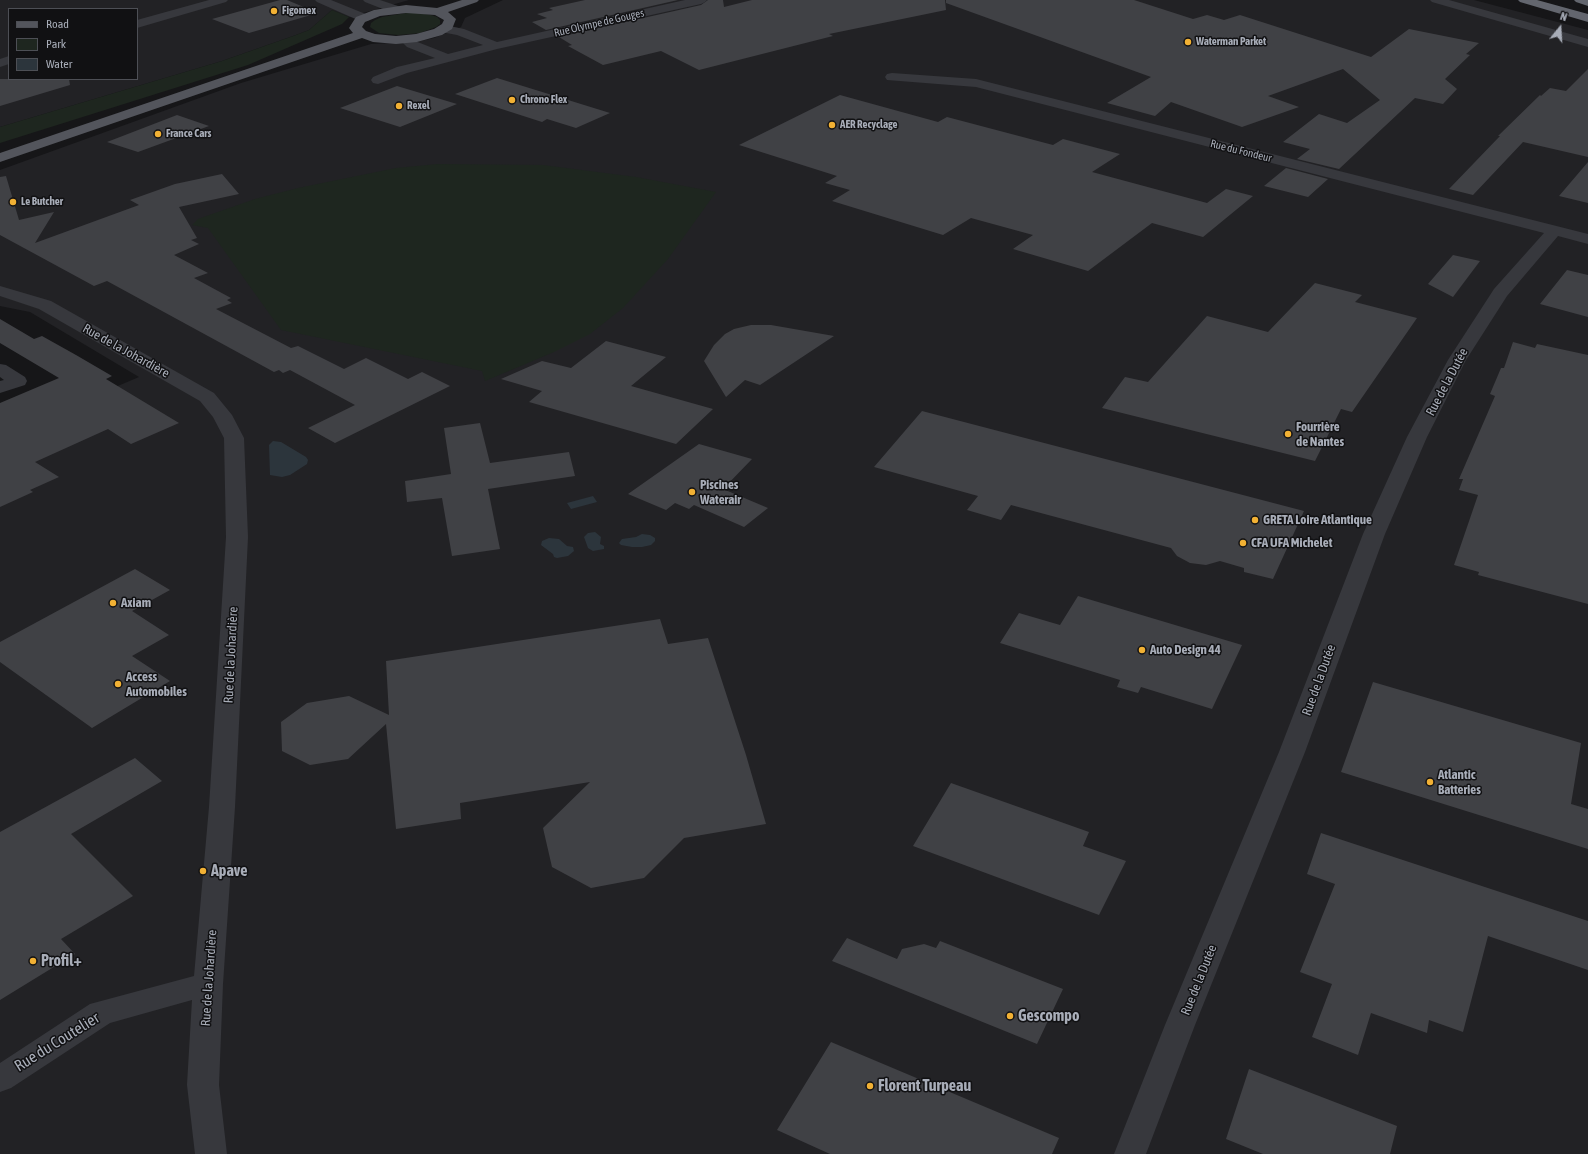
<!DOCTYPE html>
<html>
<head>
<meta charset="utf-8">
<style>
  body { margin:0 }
  #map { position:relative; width:1588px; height:1154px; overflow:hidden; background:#161618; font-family:"Asap Condensed",sans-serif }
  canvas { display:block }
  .legend { position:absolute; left:8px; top:8px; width:130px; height:72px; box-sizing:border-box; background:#111113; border:1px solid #4d4f55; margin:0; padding:5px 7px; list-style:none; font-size:12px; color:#a8adb8 }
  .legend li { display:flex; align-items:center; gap:8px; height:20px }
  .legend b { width:20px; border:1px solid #4d4f55 }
  .north { position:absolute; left:1540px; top:8px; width:40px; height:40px; -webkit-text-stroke:3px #111113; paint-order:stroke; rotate:18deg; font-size:11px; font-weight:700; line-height:16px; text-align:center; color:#a8adb8 }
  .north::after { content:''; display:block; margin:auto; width:14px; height:18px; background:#a8adb8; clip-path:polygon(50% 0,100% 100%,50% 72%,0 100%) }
</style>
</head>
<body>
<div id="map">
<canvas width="1588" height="1154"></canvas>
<ul class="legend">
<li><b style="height:5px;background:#53555c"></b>Road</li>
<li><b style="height:11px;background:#1e261f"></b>Park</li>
<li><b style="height:11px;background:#2c353c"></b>Water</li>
</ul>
<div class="north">N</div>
</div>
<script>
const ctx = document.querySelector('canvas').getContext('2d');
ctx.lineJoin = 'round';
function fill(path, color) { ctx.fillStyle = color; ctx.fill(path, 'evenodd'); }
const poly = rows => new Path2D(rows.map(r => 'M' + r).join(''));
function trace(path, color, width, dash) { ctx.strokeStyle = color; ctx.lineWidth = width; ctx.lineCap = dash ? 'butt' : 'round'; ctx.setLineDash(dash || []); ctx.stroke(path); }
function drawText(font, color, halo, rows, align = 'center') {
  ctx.font = font + ' "Asap Condensed",sans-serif'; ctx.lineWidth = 3; ctx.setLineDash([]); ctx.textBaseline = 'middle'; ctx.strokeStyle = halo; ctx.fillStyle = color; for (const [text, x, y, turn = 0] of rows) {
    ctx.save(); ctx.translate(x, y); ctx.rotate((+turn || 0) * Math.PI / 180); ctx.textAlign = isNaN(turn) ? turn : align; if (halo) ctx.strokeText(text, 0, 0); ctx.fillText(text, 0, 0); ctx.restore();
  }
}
const built = poly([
  [0,0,409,0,349,17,332,10,309,30,296,35,222,61,0,127],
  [9,9,137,9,137,79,9,79],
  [503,0,1474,0,1588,30,1588,1154,0,1154,0,436,139,377,30,312,0,306,0,170,241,83,371,44,416,42,434,38,461,27,465,18]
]);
const green = poly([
  [332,10,349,17,342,24,248,65,0,143,0,127,222,61,296,35,309,30],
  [412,12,431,15,437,17,440,20,440,24,436,27,420,33,398,35,379,33,370,27,371,23,375,20,382,17],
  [438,164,543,165,636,177,716,192,668,259,623,308,590,334,554,352,485,381,482,371,281,330,208,228,192,225,198,219,255,199,298,188,396,168]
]);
const water = poly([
  [273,441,281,442,306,457,308,460,307,464,290,475,282,477,270,475,269,445],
  [593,496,597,502,571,509,567,503],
  [595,532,601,537,600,544,604,546,604,549,593,551,588,548,584,537,588,533],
  [642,534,650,535,655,538,655,541,651,545,642,547,632,547,621,545,619,543,622,539,636,537],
  [549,538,559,539,567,546,573,547,574,551,568,556,557,558,554,557,553,554,541,545,542,541]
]);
const building = poly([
  [280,0,287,0,318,13,249,33,212,19],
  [585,0,678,0,546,30,532,22,547,18,537,14,553,10,549,8],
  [708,0,723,0,724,7,752,0,945,0,946,10,829,34,833,36,699,70,661,51,603,65,568,46,572,45,559,37,701,5],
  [946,0,1134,0,1193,19,1207,15,1224,20,1240,15,1371,57,1409,29,1479,43,1466,54,1470,55,1445,79,1457,89,1443,104,1415,98,1339,169,1297,159,1310,149,1283,142,1319,114,1347,123,1380,100,1343,69,1268,96,1299,107,1242,127,1171,102,1155,116,1107,103,1151,77,946,3],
  [1588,69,1588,157,1523,142,1473,195,1449,189,1500,136,1498,136,1540,95,1541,96,1550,88,1566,91],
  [497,78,610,113,576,128,547,119,542,122,455,94],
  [0,79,69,79,70,85,0,106],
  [397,86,457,104,400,127,340,108],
  [840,95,938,122,947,117,1053,145,1063,139,1120,154,1092,172,1207,203,1226,189,1253,196,1203,237,1152,223,1088,271,1013,249,1033,235,971,218,943,235,832,201,850,190,825,183,837,176,739,145],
  [177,115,209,126,138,152,107,142],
  [1588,162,1588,203,1559,196],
  [1286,168,1328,179,1308,197,1264,186],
  [222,174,239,194,179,207,197,238,191,240,199,244,174,255,208,273,194,278,231,298,227,300,232,303,216,309,291,348,298,346,344,369,366,358,408,379,422,372,450,386,335,443,308,428,355,405,290,370,283,373,279,370,274,372,107,281,94,286,0,235,0,177,6,176,19,220,54,212,35,243,139,205,130,200,175,184],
  [1453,255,1480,261,1453,297,1428,284],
  [1567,270,1588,275,1588,317,1540,304],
  [1315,283,1362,295,1355,302,1417,318,1352,412,1341,409,1315,461,1102,408,1125,377,1148,382,1207,316,1268,332],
  [0,319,34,339,42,336,76,355,112,376,106,379,179,423,131,444,108,429,35,462,59,477,30,490,33,492,0,507,0,403,59,378,0,343],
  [751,325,771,325,834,336,760,385,745,380,726,397,704,361,714,345,725,334,734,329],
  [606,341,666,357,631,386,713,409,676,444,529,402,542,391,501,379,542,361,571,368],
  [1513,342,1535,348,1537,344,1588,355,1588,604,1478,575,1479,572,1454,565,1478,495,1459,490,1463,479,1459,479,1495,396,1490,394,1501,368,1504,368],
  [922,411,1304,511,1273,579,1244,572,1244,568,1220,561,1206,565,1190,563,1177,556,1171,548,1011,505,1001,520,967,510,978,496,874,467],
  [480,423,490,463,569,452,575,476,488,489,500,549,452,556,442,498,407,502,405,481,451,474,444,428],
  [699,444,752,459,723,489,768,508,744,527,694,505,689,509,675,503,666,510,628,494],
  [135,569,170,590,132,611,169,635,132,656,170,681,92,728,0,662,0,642],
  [1078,596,1242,645,1212,709,1141,687,1138,693,1117,687,1120,680,1000,643,1019,613,1060,625],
  [660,619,668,644,708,638,746,755,766,824,684,838,644,878,591,888,552,867,543,828,590,782,460,803,461,819,396,829,386,724,348,759,310,765,282,751,281,722,307,703,349,696,389,715,386,661],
  [1373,682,1581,743,1571,804,1588,809,1588,849,1341,772],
  [135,758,162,781,71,834,133,896,61,939,75,954,0,1000,0,832],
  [951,783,1089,832,1083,846,1126,861,1099,915,913,846],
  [1321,833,1588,921,1588,970,1488,936,1463,1032,1429,1020,1427,1033,1371,1013,1358,1055,1312,1037,1332,984,1300,972,1335,884,1307,874],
  [847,938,897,959,902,949,924,944,936,948,940,941,1063,989,1037,1044,832,961],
  [831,1042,1059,1138,1052,1154,830,1154,777,1130],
  [1249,1069,1397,1126,1390,1154,1263,1154,1226,1139]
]);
const minor = poly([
  [209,0,228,0,226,2,137,28,137,20,209,0],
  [315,0,331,0,368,15,370,18,368,21,360,21,317,2,315,0],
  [363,0,380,0,401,7,403,10,401,13,397,14,393,13,365,2,363,0],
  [685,0,707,0,705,2,701,4,497,49,407,73,378,84,373,83,371,80,373,77,397,67,435,58,407,47,399,39,401,36,409,36,415,41,448,54,483,45,457,35,441,32,439,29,441,26,445,25,464,29,497,42,685,0],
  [1430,0,1449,0,1588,39,1588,47,1432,2,1430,0],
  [9,56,9,64,0,67,0,59,9,56],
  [892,73,976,79,1588,234,1588,244,1558,236,1507,296,1466,360,1427,437,1385,534,1305,752,1195,1025,1146,1154,1114,1154,1165,1025,1279,752,1363,534,1407,437,1448,360,1494,289,1544,233,976,87,887,80,885,77,887,74,892,73],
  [0,286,51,301,214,393,232,415,244,438,248,537,235,807,223,984,219,1085,227,1154,195,1154,187,1085,192,1000,110,1023,11,1088,0,1092,0,1063,90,1004,194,976,209,807,226,537,224,438,213,417,200,401,39,309,0,296,0,286],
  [0,364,6,365,25,377,27,381,25,385,0,393,0,381,4,380,0,377,0,364]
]);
const major = poly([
  [462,0,479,0,477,2,448,12,456,19,452,29,442,35,417,42,396,44,373,42,362,38,0,162,0,153,353,33,349,28,356,17,374,10,406,5,437,8,462,0],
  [406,13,435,15,444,20,442,24,434,29,416,34,396,36,375,34,366,31,362,27,365,22,380,16,406,13]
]);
const highway = poly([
  [1518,0,1537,0,1588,14,1588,22,1520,2,1518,0],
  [1574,0,1588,0,1588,6,1576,2,1574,0]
]);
const markers = [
  [274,11,4,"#f2b134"],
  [1188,42,4,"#f2b134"],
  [512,100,4,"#f2b134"],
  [399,106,4,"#f2b134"],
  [832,125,4,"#f2b134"],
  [158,134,4,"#f2b134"],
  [13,202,4,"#f2b134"],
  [1288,434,4,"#f2b134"],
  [692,492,4,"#f2b134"],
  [1255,520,4,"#f2b134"],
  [1243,543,4,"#f2b134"],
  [113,603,4,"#f2b134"],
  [1142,650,4,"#f2b134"],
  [118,684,4,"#f2b134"],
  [1430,782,4,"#f2b134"],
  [203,871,4,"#f2b134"],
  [33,961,4,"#f2b134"],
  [1010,1016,4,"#f2b134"],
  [870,1086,4,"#f2b134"]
];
const farPoinames = [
  ["Figomex",282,11],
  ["Waterman Parket",1196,42],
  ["Chrono Flex",520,100],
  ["Rexel",407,106],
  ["AER Recyclage",840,125],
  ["France Cars",166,134],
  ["Le Butcher",21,202]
];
const farStreetnames = [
  ["Rue Olympe de Gouges",599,23,-13],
  ["Rue du Fondeur",1241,151,14]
];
const streetNames = [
  ["Rue de la Johardière",126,351,29],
  ["Rue de la Dutée",1447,382,-62],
  ["Rue de la Johardière",231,655,-87],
  ["Rue de la Dutée",1319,680,-70],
  ["Rue de la Johardière",209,978,-86],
  ["Rue de la Dutée",1199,980,-68]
];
const poiNames = [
  ["Fourrière",1296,427],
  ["de Nantes",1296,442],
  ["Piscines",700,485],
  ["Waterair",700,500],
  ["GRETA Loire Atlantique",1263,520],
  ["CFA UFA Michelet",1251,543],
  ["Axiam",121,603],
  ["Auto Design 44",1150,650],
  ["Access",126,677],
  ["Automobiles",126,692],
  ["Atlantic",1438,775],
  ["Batteries",1438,790]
];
const nearPoinames = [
  ["Apave",211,871],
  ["Profil+",41,961],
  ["Gescompo",1018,1016],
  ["Florent Turpeau",878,1086]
];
const nearStreetnames = [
  ["Rue du Coutelier",57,1042,-32]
];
fill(built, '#222225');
fill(green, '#1e261f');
fill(water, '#2c353c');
fill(building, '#404145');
fill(minor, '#37383d');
fill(major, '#53555c');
fill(highway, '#63666e');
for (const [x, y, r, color] of markers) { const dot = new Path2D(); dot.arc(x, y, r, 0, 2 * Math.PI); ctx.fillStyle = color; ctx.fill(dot); trace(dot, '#111113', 1.5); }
drawText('bold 11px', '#a8adb8', '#111113', farPoinames, 'left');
drawText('11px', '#a8adb8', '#111113', farStreetnames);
drawText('13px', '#a8adb8', '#111113', streetNames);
drawText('bold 13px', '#a8adb8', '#111113', poiNames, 'left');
drawText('bold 16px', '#a8adb8', '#111113', nearPoinames, 'left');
drawText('16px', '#a8adb8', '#111113', nearStreetnames);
</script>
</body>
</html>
